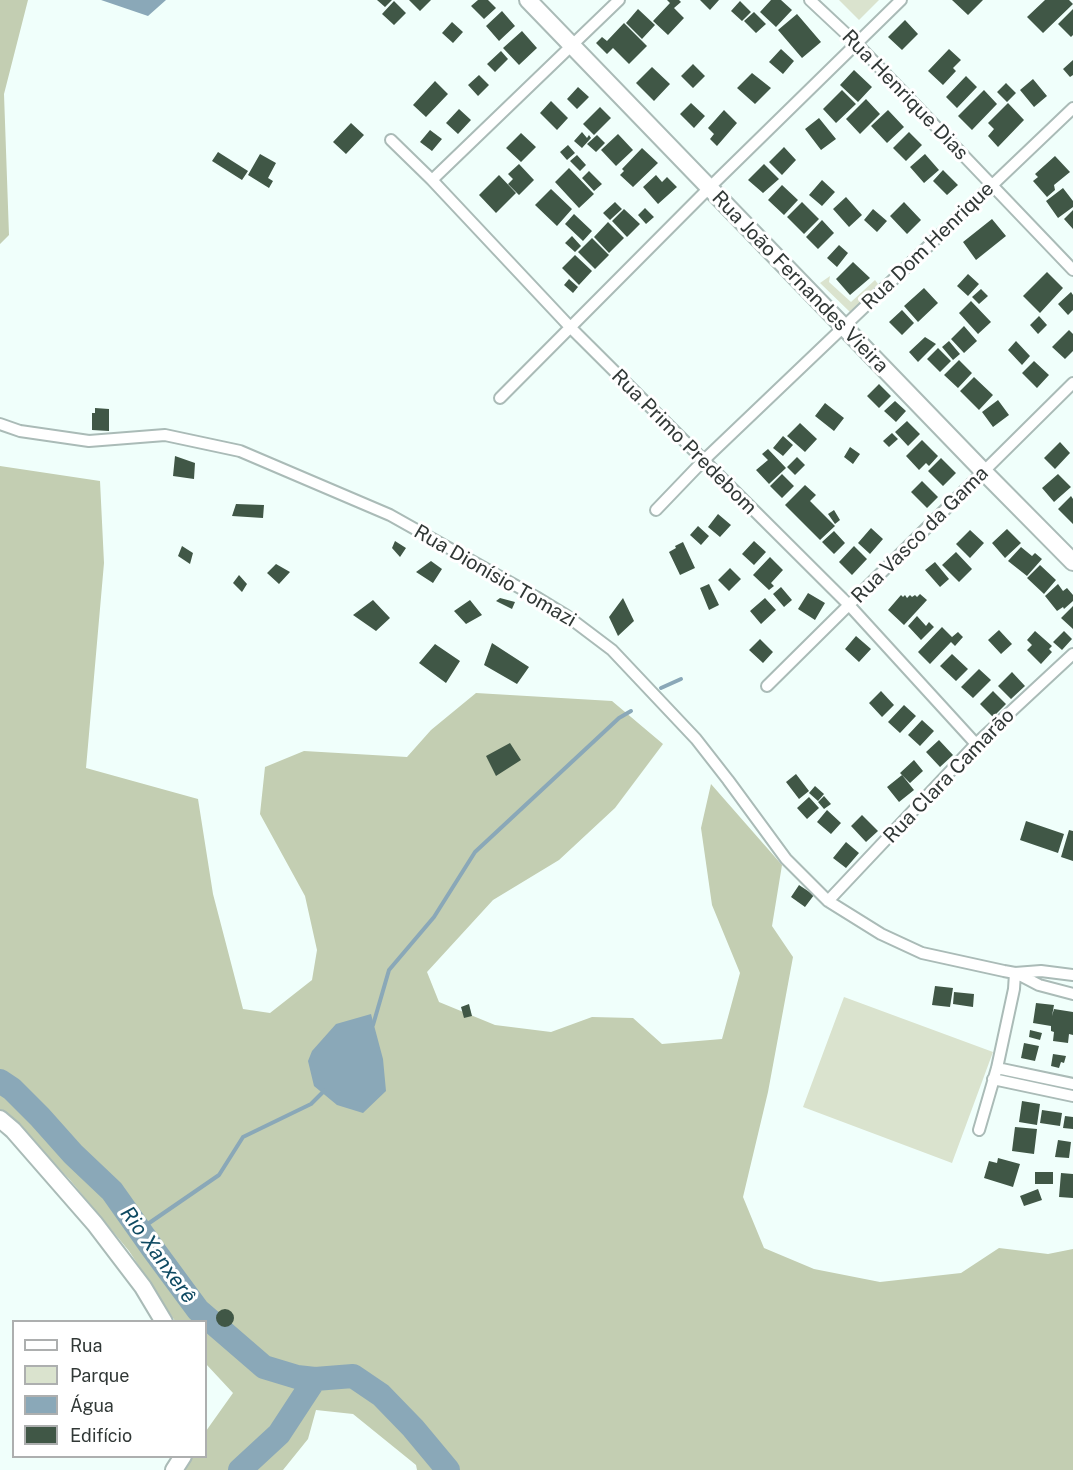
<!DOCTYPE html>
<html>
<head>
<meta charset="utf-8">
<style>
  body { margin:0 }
  #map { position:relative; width:1073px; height:1470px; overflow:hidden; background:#f0fffb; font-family:"Public Sans",sans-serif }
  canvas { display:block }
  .legend { position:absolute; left:12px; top:1320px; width:195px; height:138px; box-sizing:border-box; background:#fff; border:2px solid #adafaf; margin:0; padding:8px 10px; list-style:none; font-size:18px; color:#313836 }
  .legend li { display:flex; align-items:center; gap:12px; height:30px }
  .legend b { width:30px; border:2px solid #adafaf }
</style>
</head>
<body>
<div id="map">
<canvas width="1073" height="1470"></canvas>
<ul class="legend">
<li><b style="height:8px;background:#fff"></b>Rua</li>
<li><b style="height:16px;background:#dae3ce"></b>Parque</li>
<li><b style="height:16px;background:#8aa8b8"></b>Água</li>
<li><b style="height:16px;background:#405746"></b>Edifício</li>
</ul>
</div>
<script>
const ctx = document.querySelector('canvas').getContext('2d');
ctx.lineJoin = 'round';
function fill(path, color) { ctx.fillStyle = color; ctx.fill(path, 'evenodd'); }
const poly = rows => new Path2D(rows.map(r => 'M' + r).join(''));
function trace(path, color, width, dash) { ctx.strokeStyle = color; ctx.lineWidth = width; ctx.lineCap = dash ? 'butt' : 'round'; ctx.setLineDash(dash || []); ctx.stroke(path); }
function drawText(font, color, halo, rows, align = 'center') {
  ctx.font = font + ' "Public Sans",sans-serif'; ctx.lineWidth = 6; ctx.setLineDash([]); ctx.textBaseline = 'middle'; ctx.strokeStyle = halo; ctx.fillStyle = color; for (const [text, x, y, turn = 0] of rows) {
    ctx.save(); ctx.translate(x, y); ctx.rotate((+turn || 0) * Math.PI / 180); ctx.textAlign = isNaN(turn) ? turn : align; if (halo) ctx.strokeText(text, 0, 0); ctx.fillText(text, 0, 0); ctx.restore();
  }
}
const green = poly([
  [839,0,879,0,859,20],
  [830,276,829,282,851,302,875,280,878,284,850,312,820,283],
  [844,997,993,1052,952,1163,803,1107]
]);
const forest = poly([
  [0,0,28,0,4,94,9,235,0,244],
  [0,466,100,481,104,563,86,768,198,799,213,894,243,1009,270,1013,312,980,317,950,305,896,260,814,265,767,304,751,407,757,431,730,476,693,612,701,663,744,615,808,559,860,493,900,427,972,439,1002,495,1025,551,1032,592,1017,633,1018,662,1044,722,1039,740,973,712,905,701,828,711,784,782,865,772,926,793,957,768,1092,743,1197,764,1248,814,1269,880,1282,961,1273,999,1248,1048,1254,1073,1249,1073,1470,417,1470,416,1465,353,1414,316,1410,308,1439,283,1470,184,1470,191,1457,206,1456,206,1431,233,1393,206,1364,206,1322,175,1321,129,1251,70,1180,14,1121,0,1110]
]);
const water = poly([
  [101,0,166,0,148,16],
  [371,1014,383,1059,386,1091,363,1113,337,1105,314,1086,308,1061,312,1051,336,1024]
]);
const stream = poly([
  [661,688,681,679],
  [373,1025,389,970,434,917,475,852,619,718,631,711],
  [139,1230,219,1175,243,1137,311,1104,325,1090]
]);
const river = poly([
  [0,1081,12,1089,40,1117,73,1154,112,1191,153,1249,198,1310,264,1367,297,1377,315,1379,353,1376,381,1395,413,1428,448,1470],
  [240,1470,279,1434,315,1379]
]);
const building = poly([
  [377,0,392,0,385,7],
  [409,0,431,0,420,11],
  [478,0,488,0,496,8,484,19,471,6],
  [667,0,679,0,681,2,674,8,684,18,668,35,653,21,670,3],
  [700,0,719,0,710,10],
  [771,0,781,0,792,10,776,27,760,12],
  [952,0,983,0,968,15],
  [1045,0,1069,0,1073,4,1043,33,1027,17],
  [394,1,406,13,394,25,382,14],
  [740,1,751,12,742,21,731,11],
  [638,9,655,25,642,39,626,23],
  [1073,9,1073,35,1071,37,1058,24],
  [502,11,515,26,499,41,486,26],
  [754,12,766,24,756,33,744,21],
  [797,14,821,42,802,58,778,30],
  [905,20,918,34,902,50,888,37],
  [452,22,463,32,453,43,442,33],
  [624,23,647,46,629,64,613,48,607,54,596,43,602,37,607,41],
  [522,31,537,48,519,65,503,48],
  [781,49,794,61,783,74,769,62],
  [949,49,961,60,953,68,956,71,943,85,928,71],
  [501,51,508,59,495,72,487,64],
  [1073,60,1073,75,1070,77,1063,69],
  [693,64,705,76,693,88,681,76],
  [652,67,670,84,654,101,636,83],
  [854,70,872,87,858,102,840,85],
  [752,73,771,88,755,104,737,88],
  [479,75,489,85,478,96,468,85],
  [966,76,977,87,957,108,946,97],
  [1033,79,1047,96,1034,107,1020,90],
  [435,81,448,94,426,117,413,105],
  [1006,83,1016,93,1007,102,997,92],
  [578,87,589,97,577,109,567,99],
  [842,90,856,104,836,123,823,109],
  [984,90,997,104,972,130,958,116],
  [866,99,880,114,860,134,846,119],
  [551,101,568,118,557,130,540,113],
  [691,103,705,116,694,128,680,114],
  [1008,103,1024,120,998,147,988,136,994,129,988,123],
  [600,107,611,118,594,135,583,124],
  [459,109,471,120,458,134,446,123],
  [724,110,737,123,717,146,710,139,714,134,708,128],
  [888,110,904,127,887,143,871,126],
  [819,118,836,139,821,150,805,129],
  [351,123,364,135,346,154,333,142],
  [430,130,442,139,432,151,420,142],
  [582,132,587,138,589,135,591,138,582,148,574,141],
  [909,132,922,145,906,161,893,148],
  [521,133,536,147,521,162,506,148],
  [618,134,633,150,616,166,601,150],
  [597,135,605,143,596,152,587,144],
  [568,145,575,153,567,160,560,152],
  [784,147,796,160,782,175,769,162],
  [642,148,658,163,633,187,620,175,624,171,622,169],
  [218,152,248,171,242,180,212,161],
  [260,154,276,163,268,178,273,181,269,188,248,175],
  [925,154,939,170,924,183,910,167],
  [577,155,586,165,580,171,570,161],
  [1055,156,1070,172,1054,185,1055,190,1047,197,1033,181,1038,177,1035,174],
  [519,164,534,180,519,195,508,184,513,179,508,174],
  [764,164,779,179,763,193,748,180],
  [569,168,594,194,579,208,555,182],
  [943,170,958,185,947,195,933,181],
  [589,171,602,184,594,191,582,178],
  [499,175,516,193,496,213,479,195],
  [656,175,662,182,667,177,677,187,658,204,643,187],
  [822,180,835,192,822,206,809,195],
  [782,185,798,200,784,215,768,200],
  [1063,188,1073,201,1073,207,1058,218,1046,201],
  [551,189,572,209,557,226,535,205],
  [846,197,862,215,849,227,833,209],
  [615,202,622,209,610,220,603,213],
  [802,202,819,219,804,234,787,217],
  [904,202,921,220,907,234,890,216],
  [645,208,654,217,646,224,638,215],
  [624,209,640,224,627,237,612,221],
  [873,209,887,221,877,232,864,220],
  [1073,210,1073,229,1064,219],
  [574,214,592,231,583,241,565,224],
  [992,219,1006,236,976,260,963,242],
  [822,220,834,233,818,249,806,237],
  [608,222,624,238,609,253,594,237],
  [572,236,581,246,575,252,565,243],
  [592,238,609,255,595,269,578,252],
  [839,245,848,253,837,267,827,258],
  [575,255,592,271,579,285,562,268],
  [853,262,870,278,850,295,836,279],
  [1047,272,1063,288,1040,313,1023,296],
  [968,274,979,284,968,296,957,286],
  [569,279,578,287,573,293,564,285],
  [924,288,938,303,918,322,904,306],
  [981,289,988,296,979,304,972,297],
  [1071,292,1073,295,1073,310,1068,315,1058,304],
  [971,301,991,322,978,334,959,313],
  [902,310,914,323,902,335,889,322],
  [1039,316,1047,325,1038,334,1030,325],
  [964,326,977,341,964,353,951,339],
  [1069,330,1073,334,1073,351,1065,359,1052,347],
  [925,337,936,344,918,362,909,352],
  [949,341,960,354,953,360,942,347],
  [1016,341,1030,356,1022,365,1008,350],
  [938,348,951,361,940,372,927,359],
  [959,360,972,373,958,388,944,375],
  [1034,361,1049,375,1037,388,1022,373],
  [974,377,993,395,979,410,960,391],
  [879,384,891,396,879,408,867,396],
  [998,400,1009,415,993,427,982,412],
  [895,401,906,411,896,422,884,411],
  [825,403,844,418,834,431,815,416],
  [95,408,109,409,109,431,92,430,92,413,95,413],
  [907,421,920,434,908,446,895,432],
  [800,423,817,439,805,452,787,436],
  [892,433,898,439,889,447,883,441],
  [783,436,793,445,783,456,773,448],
  [922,440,938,456,929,466,926,463,919,470,906,456],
  [1060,442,1070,453,1055,469,1044,458],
  [850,447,860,454,853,464,844,457],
  [768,449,786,468,769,484,756,470,768,460,762,454],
  [175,456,195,463,194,479,173,476],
  [797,457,805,465,795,475,787,467],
  [941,458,956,473,943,486,928,471],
  [782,474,794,486,782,498,770,486],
  [1058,474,1071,487,1054,502,1042,488],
  [922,481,938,497,927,508,911,492],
  [805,485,816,495,810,501,835,526,820,540,785,505],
  [1071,496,1073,499,1073,524,1058,509],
  [236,504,264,505,263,518,232,516],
  [834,510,840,520,835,524,828,514],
  [718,514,731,525,720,537,708,527],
  [698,526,709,536,701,545,690,535],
  [871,528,883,539,870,554,858,543],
  [1007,529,1021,543,1005,558,992,543],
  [970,530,984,543,970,558,956,544],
  [834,531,845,543,834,554,822,542],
  [395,541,406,548,400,557,392,548],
  [754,541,766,552,754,565,742,554],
  [683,542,695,568,680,575,669,552,676,548,675,546],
  [182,546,193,553,190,564,178,556],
  [854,546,867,559,852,575,839,562],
  [1021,547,1032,556,1035,553,1042,559,1027,576,1008,561],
  [956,552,972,569,959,582,942,565],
  [770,557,783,570,771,583,774,586,769,590,753,575],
  [431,561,442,569,433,583,416,572],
  [935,562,949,579,940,587,925,570],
  [276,564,290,572,279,584,267,573],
  [1040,565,1056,580,1044,594,1027,578],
  [730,568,741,579,729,591,718,580],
  [239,575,247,584,242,592,233,583],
  [709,584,719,605,709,610,700,588],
  [1058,584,1063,591,1067,588,1073,595,1073,601,1064,609,1063,607,1057,611,1045,596],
  [781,587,792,600,784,607,773,594],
  [808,593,825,603,815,620,798,609],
  [920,594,927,600,904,625,888,610,901,595,903,597,905,595,907,598,910,595,912,597,915,595,917,597],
  [500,598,515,602,512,609,496,601],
  [623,598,634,621,618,636,609,617],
  [765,598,776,610,761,624,750,611],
  [373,600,390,618,376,631,353,615],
  [470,600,482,615,466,624,454,611],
  [1073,606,1073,629,1061,618],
  [917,616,926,626,929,622,934,627,921,640,908,626],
  [942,627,952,637,958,632,963,637,955,646,951,642,930,664,918,652],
  [999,630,1012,644,1001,654,988,640],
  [1035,631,1052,646,1049,649,1052,652,1041,664,1027,650,1032,645,1027,640],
  [1064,631,1072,639,1062,650,1053,642],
  [856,636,871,649,859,662,845,649],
  [760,639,773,652,763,663,749,650],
  [492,643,529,667,517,684,484,665],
  [435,644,460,661,446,683,419,663],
  [952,654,968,669,956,681,940,666],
  [979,669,991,680,973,698,961,687],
  [1012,672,1025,686,1011,699,998,686],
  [881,691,894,705,882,717,869,703],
  [993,691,1006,704,993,717,980,704],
  [904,705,916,716,900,733,888,722],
  [922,720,934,731,920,746,908,735],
  [939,740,953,755,940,767,926,752],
  [510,743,521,760,496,776,486,756],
  [914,760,923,771,910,783,900,773],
  [796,774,809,791,799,799,786,782],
  [902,775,914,790,899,802,887,787],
  [815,786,824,794,818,801,809,793],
  [824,796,831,804,824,809,818,802],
  [809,797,819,808,807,819,797,808],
  [827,810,841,823,831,834,817,822],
  [862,815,878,831,866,842,851,826],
  [1026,821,1064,834,1058,853,1020,840],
  [1069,830,1073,831,1073,861,1061,857],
  [846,842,859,853,846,868,833,858],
  [799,885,814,895,805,907,791,897],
  [935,986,953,988,950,1007,932,1005],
  [954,992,974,994,973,1007,953,1004],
  [1036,1003,1054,1005,1052,1016,1054,1009,1073,1012,1073,1035,1069,1034,1068,1043,1053,1041,1054,1032,1051,1031,1051,1026,1033,1023],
  [469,1004,472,1016,464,1018,461,1007],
  [1030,1030,1042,1033,1040,1040,1029,1037],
  [1024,1043,1039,1046,1035,1061,1021,1058],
  [1053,1054,1066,1056,1064,1063,1061,1062,1059,1068,1051,1066],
  [1022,1101,1040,1104,1037,1125,1019,1122],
  [1042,1110,1062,1113,1060,1126,1040,1123],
  [1065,1116,1073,1117,1073,1129,1063,1128],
  [1015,1127,1037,1129,1034,1154,1012,1151],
  [1058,1140,1071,1142,1069,1158,1055,1157],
  [998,1158,1020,1164,1013,1187,984,1178,989,1161,997,1163],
  [1035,1172,1053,1172,1053,1184,1035,1184],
  [1061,1173,1073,1174,1073,1198,1059,1197],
  [1038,1189,1042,1200,1024,1206,1020,1196],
  '216 1318a9 9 0 1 1 18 0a9 9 0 1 1-18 0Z'
]);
const street = poly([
  [810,0,857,44,1073,270],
  [391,140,432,180,571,328,849,605,976,744],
  [432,180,619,0],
  [500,398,709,188,901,0],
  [0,424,20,431,89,441,165,435,240,451,390,515,536,597,567,616,612,650,696,739,728,780,786,859,828,901,881,934,922,953,1004,971,1015,973,1041,971,1073,975],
  [656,510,703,461,1073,108],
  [767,686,1073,383],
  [828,901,976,744,1073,654],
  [1016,973,1039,985,1073,994],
  [997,1068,1073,1084],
  [993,1079,1073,1096],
  [979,1130,997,1068,1014,989,1015,973]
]);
const secondary = poly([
  [528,0,984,472,1073,562],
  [0,1119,13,1130,95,1224,143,1287,164,1322],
  [174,1470,183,1456]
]);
const streetNames = [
  ["Rua Henrique Dias",905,95,46],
  ["Rua Dom Henrique",928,246,-44],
  ["Rua João Fernandes Vieira",800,282,46],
  ["Rua Primo Predebom",684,442,45],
  ["Rua Vasco da Gama",920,535,-45],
  ["Rua Dionísio Tomazi",495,576,30],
  ["Rua Clara Camarão",949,776,-46]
];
const waterNames = [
  ["Rio Xanxerê",158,1255,54]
];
fill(green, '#dae3ce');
fill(forest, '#c3ceb2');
fill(water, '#8aa8b8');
trace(stream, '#8aa8b8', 4);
trace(river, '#8aa8b8', 24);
fill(building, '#405746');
trace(street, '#aabbb7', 14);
trace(secondary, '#aabbb7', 20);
trace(street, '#fff', 10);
trace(secondary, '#fff', 16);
drawText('20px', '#313836', '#fff', streetNames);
drawText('italic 21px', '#0f4a62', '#fff', waterNames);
</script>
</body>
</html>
